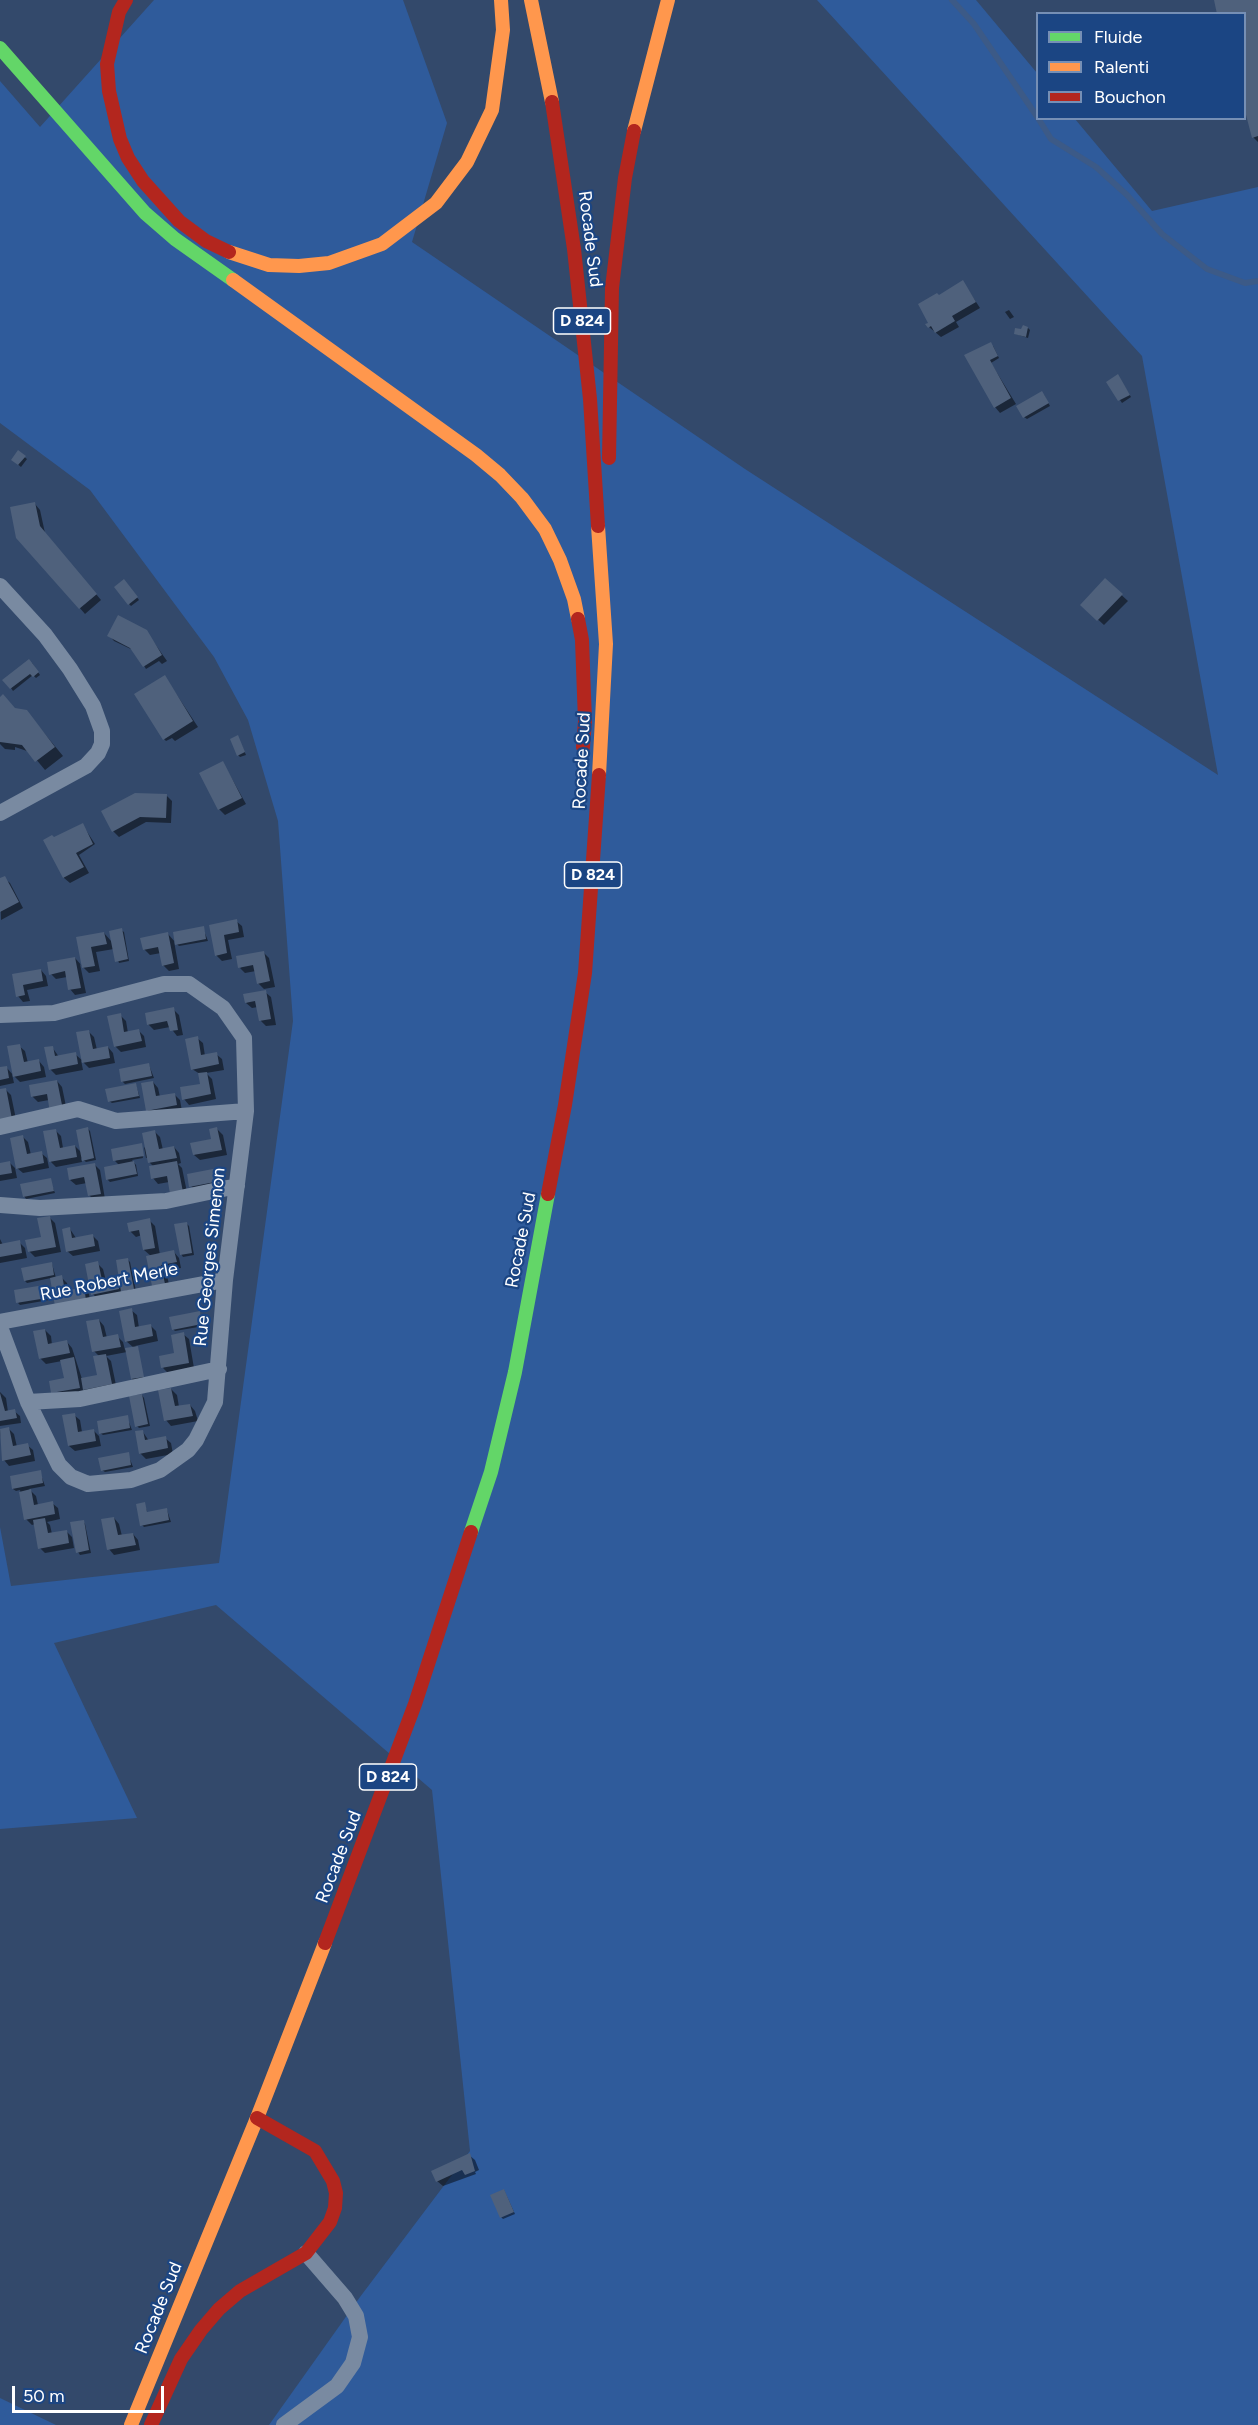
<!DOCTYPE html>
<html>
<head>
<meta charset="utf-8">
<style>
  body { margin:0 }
  #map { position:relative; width:1258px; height:2425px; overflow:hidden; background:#33496b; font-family:Figtree,sans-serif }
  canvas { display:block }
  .legend { position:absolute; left:1036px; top:12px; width:210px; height:108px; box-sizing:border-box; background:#1b4583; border:2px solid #768fb5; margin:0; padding:8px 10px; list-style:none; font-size:18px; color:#fff }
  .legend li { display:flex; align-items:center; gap:12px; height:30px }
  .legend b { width:30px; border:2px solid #768fb5 }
  .scale { position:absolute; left:12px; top:2386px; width:152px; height:27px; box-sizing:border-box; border:3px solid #fff; border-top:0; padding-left:8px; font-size:18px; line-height:21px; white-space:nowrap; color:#fff; -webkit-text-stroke:4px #1b4583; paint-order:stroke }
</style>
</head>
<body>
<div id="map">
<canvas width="1258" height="2425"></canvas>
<ul class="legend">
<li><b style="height:8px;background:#63d668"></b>Fluide</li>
<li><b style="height:8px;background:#ff974d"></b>Ralenti</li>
<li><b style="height:8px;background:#b3261e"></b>Bouchon</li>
</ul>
<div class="scale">50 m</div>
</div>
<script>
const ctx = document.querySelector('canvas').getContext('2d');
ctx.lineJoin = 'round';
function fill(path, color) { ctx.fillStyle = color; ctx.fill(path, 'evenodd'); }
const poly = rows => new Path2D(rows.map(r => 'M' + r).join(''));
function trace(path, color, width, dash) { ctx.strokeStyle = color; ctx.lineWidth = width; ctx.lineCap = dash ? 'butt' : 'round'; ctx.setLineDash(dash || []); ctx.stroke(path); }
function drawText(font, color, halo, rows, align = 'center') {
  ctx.font = font + ' Figtree,sans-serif'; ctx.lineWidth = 4.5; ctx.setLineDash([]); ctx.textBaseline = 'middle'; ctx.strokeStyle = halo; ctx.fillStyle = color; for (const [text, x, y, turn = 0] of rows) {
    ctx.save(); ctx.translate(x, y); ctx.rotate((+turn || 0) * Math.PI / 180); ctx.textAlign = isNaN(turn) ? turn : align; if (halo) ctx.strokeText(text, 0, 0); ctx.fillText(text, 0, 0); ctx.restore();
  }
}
const green = poly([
  [154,0,403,0,447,123,412,242,745,469,1218,775,1142,356,817,0,976,0,1037,73,1038,118,1075,119,1152,211,1258,187,1258,2425,269,2425,360,2297,470,2151,432,1790,216,1605,54,1643,137,1818,0,1829,0,1527,11,1586,219,1563,293,1021,278,821,248,720,214,657,90,490,0,423,0,81,40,127],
  [0,2398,56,2425,0,2425]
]);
const shadow = poly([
  [1215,0,1258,0,1258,142,1253,137,1244,105,1244,14],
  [963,282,980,308,956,322,959,327,941,337,929,327,939,297],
  [1009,310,1014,317,1010,319,1005,312],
  [1028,328,1030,330,1028,338,1016,334],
  [993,346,999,358,991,363,1016,404,1000,413,995,407,966,356],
  [1118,376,1131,397,1122,403,1108,382],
  [1044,395,1050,406,1027,419,1024,417],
  [18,452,27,459,21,467,15,462],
  [35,504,40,510,45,533,101,600,85,614,26,546],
  [1105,580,1128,601,1104,625,1082,605],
  [127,584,139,600,131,606,129,604],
  [146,631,167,661,162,664,159,661,146,669,135,651,114,641,109,635],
  [32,663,40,675,36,678,33,675,13,691,11,688],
  [165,677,198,727,175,741,172,738,166,741,164,739],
  [0,699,35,722,63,756,45,770,30,752,15,747,15,750,5,749,0,744],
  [238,737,246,755,240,757,238,755],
  [227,770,246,804,225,815,219,809],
  [166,795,172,801,171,823,146,822,119,837,113,831],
  [82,824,95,844,79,855,89,873,70,883,64,878,45,840,54,839],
  [4,878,10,883,23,908,1,920,0,880],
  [236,921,242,926,244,937,228,940,232,959,222,961,216,955,210,926],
  [203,928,208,941,179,946,174,941,179,969,169,971,163,965,161,953,150,955,144,949,168,934,176,943],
  [121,930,124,932,129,961,119,963,114,949,96,952,100,971,89,973,80,964,86,993,75,995,70,989,67,977,56,979,51,974,75,958,83,967,78,938,104,933,112,942],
  [263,952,269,958,275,987,264,989,258,983,256,971,245,973,240,968],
  [41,970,46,976,48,986,27,990,30,1001,23,1002,18,996,13,976],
  [265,992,271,997,276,1025,266,1026,261,1021,258,1007,252,1008,246,1003],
  [173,1009,179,1015,183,1035,177,1036,170,1027,154,1030,148,1024],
  [120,1015,126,1021,128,1033,139,1031,144,1036,146,1047,121,1052,115,1046],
  [89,1032,94,1037,97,1050,108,1047,113,1053,115,1063,89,1068,81,1060,83,1070,56,1075,50,1069,52,1047,59,1057,75,1054,84,1062],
  [197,1038,203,1043,205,1056,216,1054,222,1059,224,1070,206,1073,212,1079,216,1099,189,1105,184,1099,202,1085,200,1074,192,1069],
  [19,1046,25,1051,28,1063,39,1061,44,1067,46,1077,20,1082,12,1074,14,1083,0,1086,0,1069,6,1067,14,1076],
  [149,1065,154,1078,125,1084,122,1081],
  [57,1081,62,1087,68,1116,49,1100,38,1102,32,1096],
  [153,1082,158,1088,160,1097,174,1094,180,1100,182,1111,148,1111],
  [136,1085,140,1098,112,1103,109,1101],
  [6,1090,11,1095,17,1124,0,1117,0,1091],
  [88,1129,90,1131,96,1160,86,1162,81,1158,82,1162,56,1167,51,1162,56,1131,61,1136,63,1148,75,1146,82,1153],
  [217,1129,223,1135,227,1155,200,1160,194,1155,213,1140],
  [155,1132,160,1137,163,1150,174,1147,179,1153,181,1163,178,1164,182,1168,188,1197,169,1182,158,1184,153,1178,154,1167,150,1163,149,1157,146,1158,144,1147,147,1150],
  [23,1137,28,1142,31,1155,41,1153,47,1158,49,1168,23,1173,17,1168],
  [141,1145,143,1158,132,1160,136,1165,138,1176,110,1182,107,1179,119,1165,115,1161],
  [9,1162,15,1168,17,1178,0,1181,0,1164],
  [94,1164,100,1170,105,1199,95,1201,89,1195,87,1183,76,1185,70,1180],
  [217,1169,222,1183,193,1188,191,1186],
  [50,1180,55,1193,26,1199,24,1196],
  [50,1218,55,1223,61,1252,35,1257,29,1251,43,1238],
  [149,1220,155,1226,160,1255,174,1252,179,1258,181,1268,166,1271,170,1289,159,1291,151,1256,144,1250,142,1235,136,1237,130,1231],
  [186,1223,189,1226,194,1255,183,1257,181,1254],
  [70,1229,76,1238,92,1235,98,1241,100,1251,73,1256,67,1251],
  [0,1239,3,1245,19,1242,25,1248,27,1258,0,1263],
  [128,1260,130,1262,136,1291,98,1300,93,1294,97,1263,103,1269,106,1281,116,1279,121,1284],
  [52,1264,56,1278,61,1277,67,1283,69,1292,83,1289,89,1294,91,1306,62,1311,51,1278,27,1283,25,1281],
  [44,1286,49,1300,20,1305,18,1303],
  [131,1310,137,1315,139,1328,150,1325,156,1331,158,1341,135,1346,138,1348,143,1379,134,1381,132,1379,127,1352,106,1356,111,1361,117,1390,84,1393,53,1392,66,1379,62,1361,46,1364,40,1358,45,1330,51,1336,52,1345,67,1342,72,1348,82,1379,98,1376,99,1356,94,1351,99,1320,104,1326,107,1338,117,1336,123,1342,125,1350,134,1348,126,1341],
  [200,1313,204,1326,175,1331,173,1329],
  [183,1334,189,1339,194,1368,168,1373,163,1368,176,1354],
  [171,1389,177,1395,179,1407,190,1405,195,1411,198,1421,171,1426,166,1420],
  [0,1392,6,1398,8,1412,14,1411,20,1416,21,1423,0,1426],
  [142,1395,144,1398,150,1426,139,1428,137,1426],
  [74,1415,80,1420,82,1432,93,1430,99,1436,101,1446,75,1451,69,1446],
  [127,1417,132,1430,103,1435,100,1433],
  [9,1429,14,1434,17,1447,27,1445,33,1450,35,1461,9,1466,4,1460,0,1430],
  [143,1432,149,1441,165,1438,171,1443,173,1454,146,1459,140,1453],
  [128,1454,133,1467,105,1472,102,1470],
  [40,1472,45,1486,29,1489,36,1496,38,1505,52,1503,58,1508,60,1519,47,1522,50,1525,52,1534,66,1531,72,1537,74,1548,45,1553,40,1548,35,1524,32,1525,26,1519,20,1490,16,1491,13,1489,11,1478],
  [144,1503,148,1514,167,1510,171,1522,144,1527,142,1525],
  [114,1518,119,1524,122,1536,133,1534,138,1540,140,1550,114,1555,109,1549],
  [83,1521,85,1524,91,1553,80,1555,78,1552],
  [469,2155,475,2160,479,2170,475,2172,476,2174,443,2186,437,2181],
  [504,2190,515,2214,503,2219,501,2217]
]);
const stream = poly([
  [952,0,974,24,1038,118],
  [1038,118,1051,139,1096,167,1127,195,1162,234,1207,269,1245,283,1258,281]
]);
const building = poly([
  [1214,0,1258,0,1258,136,1252,138,1245,111,1245,14,1217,14],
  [963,280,976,302,952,316,955,321,935,333,931,326,928,328,925,324,928,323,918,304,937,293,939,295],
  [1023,325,1028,327,1026,337,1014,334,1015,328,1021,329],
  [991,342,998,356,990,360,1011,398,994,408,964,355],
  [1118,374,1130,395,1118,401,1106,382],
  [1042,391,1049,403,1023,418,1016,406],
  [18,450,26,456,18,465,11,460],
  [35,502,40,526,97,594,79,609,16,538,10,507],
  [1105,578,1123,594,1097,621,1080,605],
  [124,579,138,597,128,605,114,587],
  [118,615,147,630,162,655,143,667,130,648,107,636],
  [29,659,39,672,33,677,30,674,10,689,2,680],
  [165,675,193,721,163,740,134,694],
  [3,694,15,708,27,710,55,747,35,762,22,745,0,742,0,697],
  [238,735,245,752,237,756,230,739],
  [223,761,242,798,218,810,199,773],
  [135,793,167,794,166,818,140,817,112,832,101,811],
  [83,823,93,844,76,853,84,867,63,878,43,840,52,835,54,837],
  [5,876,19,902,0,912,0,878],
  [237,919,239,932,224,935,227,953,215,956,209,925],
  [204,926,206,939,175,945,173,932],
  [122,928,128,959,115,962,109,931],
  [104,932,107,944,91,947,95,966,82,968,76,937],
  [168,932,174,963,162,966,158,947,143,950,140,938],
  [264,951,270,981,257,984,253,965,238,968,236,956],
  [75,957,81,988,68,990,65,971,49,975,47,962],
  [41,969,43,981,23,985,25,995,16,997,12,974],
  [266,990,271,1019,259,1021,255,1001,245,1003,243,994],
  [174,1007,178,1030,170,1031,167,1021,147,1025,145,1013],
  [121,1013,124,1032,139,1029,142,1041,114,1047,107,1016],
  [89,1030,93,1049,108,1046,110,1058,82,1063,76,1032],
  [198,1036,201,1055,217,1052,219,1064,191,1070,185,1039],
  [20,1044,24,1062,39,1059,41,1071,13,1077,7,1046],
  [53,1046,55,1056,76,1052,78,1064,49,1070,44,1047],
  [149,1063,152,1076,121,1082,119,1069],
  [7,1066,9,1078,0,1080,0,1067],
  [207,1072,211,1094,182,1100,180,1087,200,1084,198,1073],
  [57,1080,63,1110,50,1113,47,1094,31,1097,29,1085],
  [153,1081,156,1096,175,1093,177,1105,146,1111,141,1083],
  [136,1083,139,1096,108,1102,105,1089],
  [6,1088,12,1119,0,1121,0,1089],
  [88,1127,94,1158,82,1161,76,1130],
  [217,1127,222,1150,193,1155,190,1143,211,1139,209,1129],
  [56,1129,60,1148,75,1145,77,1157,49,1162,43,1131],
  [155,1130,159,1149,174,1146,177,1158,148,1163,142,1133],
  [23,1135,27,1154,42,1151,44,1163,16,1169,10,1138],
  [142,1143,144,1156,113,1161,111,1149],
  [10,1161,12,1173,0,1175,0,1163],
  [134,1161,137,1174,106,1180,104,1167],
  [177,1161,183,1192,170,1194,167,1176,151,1179,149,1166],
  [95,1163,101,1194,88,1196,84,1177,69,1180,67,1168],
  [218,1168,220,1181,189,1187,187,1174],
  [51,1178,54,1191,23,1197,20,1184],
  [50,1216,56,1247,28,1252,25,1240,41,1237,37,1218],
  [150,1218,155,1248,143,1250,139,1230,129,1232,127,1223],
  [187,1222,192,1253,180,1255,174,1224],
  [70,1227,72,1238,93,1234,95,1246,66,1252,62,1229],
  [20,1240,22,1253,0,1257,0,1244],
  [174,1250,177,1262,161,1265,165,1284,152,1286,146,1256],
  [128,1258,134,1289,121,1292,116,1260],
  [98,1261,102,1280,117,1277,119,1289,91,1295,85,1264],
  [52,1262,54,1275,24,1281,21,1268],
  [62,1275,65,1291,84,1287,86,1300,55,1306,50,1278],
  [44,1285,47,1298,16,1303,14,1290],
  [132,1308,135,1327,151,1324,153,1336,125,1342,119,1311],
  [200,1311,202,1324,172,1330,169,1317],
  [99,1319,103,1337,118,1334,121,1347,92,1352,86,1321],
  [45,1329,48,1344,67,1340,70,1353,39,1359,33,1331],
  [184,1332,189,1363,161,1368,159,1356,174,1353,171,1335],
  [138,1346,144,1377,131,1379,125,1348],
  [106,1354,112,1384,83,1390,81,1378,97,1375,93,1356],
  [74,1357,80,1388,51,1393,49,1381,64,1378,60,1360],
  [171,1388,175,1406,190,1404,193,1416,164,1421,158,1390],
  [0,1393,5,1411,15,1409,17,1418,0,1421],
  [142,1394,148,1424,135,1427,129,1396],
  [75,1413,78,1432,94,1429,96,1441,68,1446,62,1415],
  [128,1415,130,1428,99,1434,97,1421],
  [9,1427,13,1446,28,1443,31,1455,2,1461,0,1429],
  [143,1430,145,1440,166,1436,168,1448,139,1454,135,1431],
  [129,1452,131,1465,101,1471,98,1458],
  [41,1470,43,1483,12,1489,10,1476],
  [31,1489,34,1505,53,1501,55,1514,24,1520,19,1492],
  [145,1502,147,1512,167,1508,169,1520,140,1526,136,1504],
  [114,1517,118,1535,133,1533,136,1545,107,1550,101,1519],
  [45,1518,48,1533,67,1530,69,1543,38,1549,33,1520],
  [84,1520,89,1550,76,1553,70,1522],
  [470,2153,475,2171,465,2175,462,2170,436,2182,431,2171],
  [504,2189,514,2212,500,2218,490,2195]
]);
const street = poly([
  [0,586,45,635,70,669,93,706,102,731,102,744,98,753,86,766,0,813],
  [0,1015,54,1013,164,984,189,984,223,1008,244,1038,246,1111,225,1280,215,1402,196,1440,188,1450,160,1470,131,1480,88,1484,71,1477,59,1465,28,1402,0,1327],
  [0,1127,78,1109,116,1121,246,1111],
  [0,1205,40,1208,166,1201,237,1186],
  [0,1322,225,1280],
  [28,1402,80,1399,219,1369],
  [284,2425,337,2386,353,2363,360,2337,356,2316,345,2298,306,2253]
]);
const fast = poly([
  [0,48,145,213,175,239,233,280],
  [471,1532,491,1472,515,1372,548,1194]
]);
const slow = poly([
  [531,0,552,102],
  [634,131,668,0],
  [229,252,269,265,299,266,329,263,382,244,436,203,467,162,492,110,503,30,501,0],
  [233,280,476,455,500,475,522,498,545,529,560,560,574,599,578,619],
  [598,526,606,644,599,775],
  [131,2425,257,2118,325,1943]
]);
const jam = poly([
  [126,0,119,12,107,64,109,91,120,139,128,158,143,181,179,221,206,241,229,252],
  [552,102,574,249,590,399,598,526],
  [609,458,612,288,625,178,634,131],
  [578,619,582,640,585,721,583,747],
  [548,1194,565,1105,585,973,599,775],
  [325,1943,415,1704,471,1532],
  [151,2425,181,2359,201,2330,219,2309,240,2291,306,2253,330,2222,335,2208,336,2193,333,2181,315,2151,257,2118]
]);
const shields = [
  [582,321,57],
  [593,875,57],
  [388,1777,57]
];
const shieldNames = [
  ["D 824",582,321],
  ["D 824",593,875],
  ["D 824",388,1777]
];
const streetNames = [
  ["Rocade Sud",590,239,83],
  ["Rocade Sud",582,761,-87],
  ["Rocade Sud",521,1240,-79],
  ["Rue Georges Simenon",210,1257,-84],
  ["Rue Robert Merle",109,1282,-11],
  ["Rocade Sud",339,1857,-69],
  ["Rocade Sud",159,2308,-68]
];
fill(green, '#2f5b9b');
fill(shadow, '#0007');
trace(stream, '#3c5a87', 6);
fill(building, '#4f617c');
trace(street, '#798aa1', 16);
trace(fast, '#63d668', 14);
trace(slow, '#ff974d', 14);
trace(jam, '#b3261e', 14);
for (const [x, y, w] of shields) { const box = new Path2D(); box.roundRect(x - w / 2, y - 13, w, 26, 4.5); ctx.fillStyle = '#1b4583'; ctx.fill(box); trace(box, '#fff', 1.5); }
drawText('bold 16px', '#fff', null, shieldNames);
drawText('18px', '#fff', '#1b4583', streetNames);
</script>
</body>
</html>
